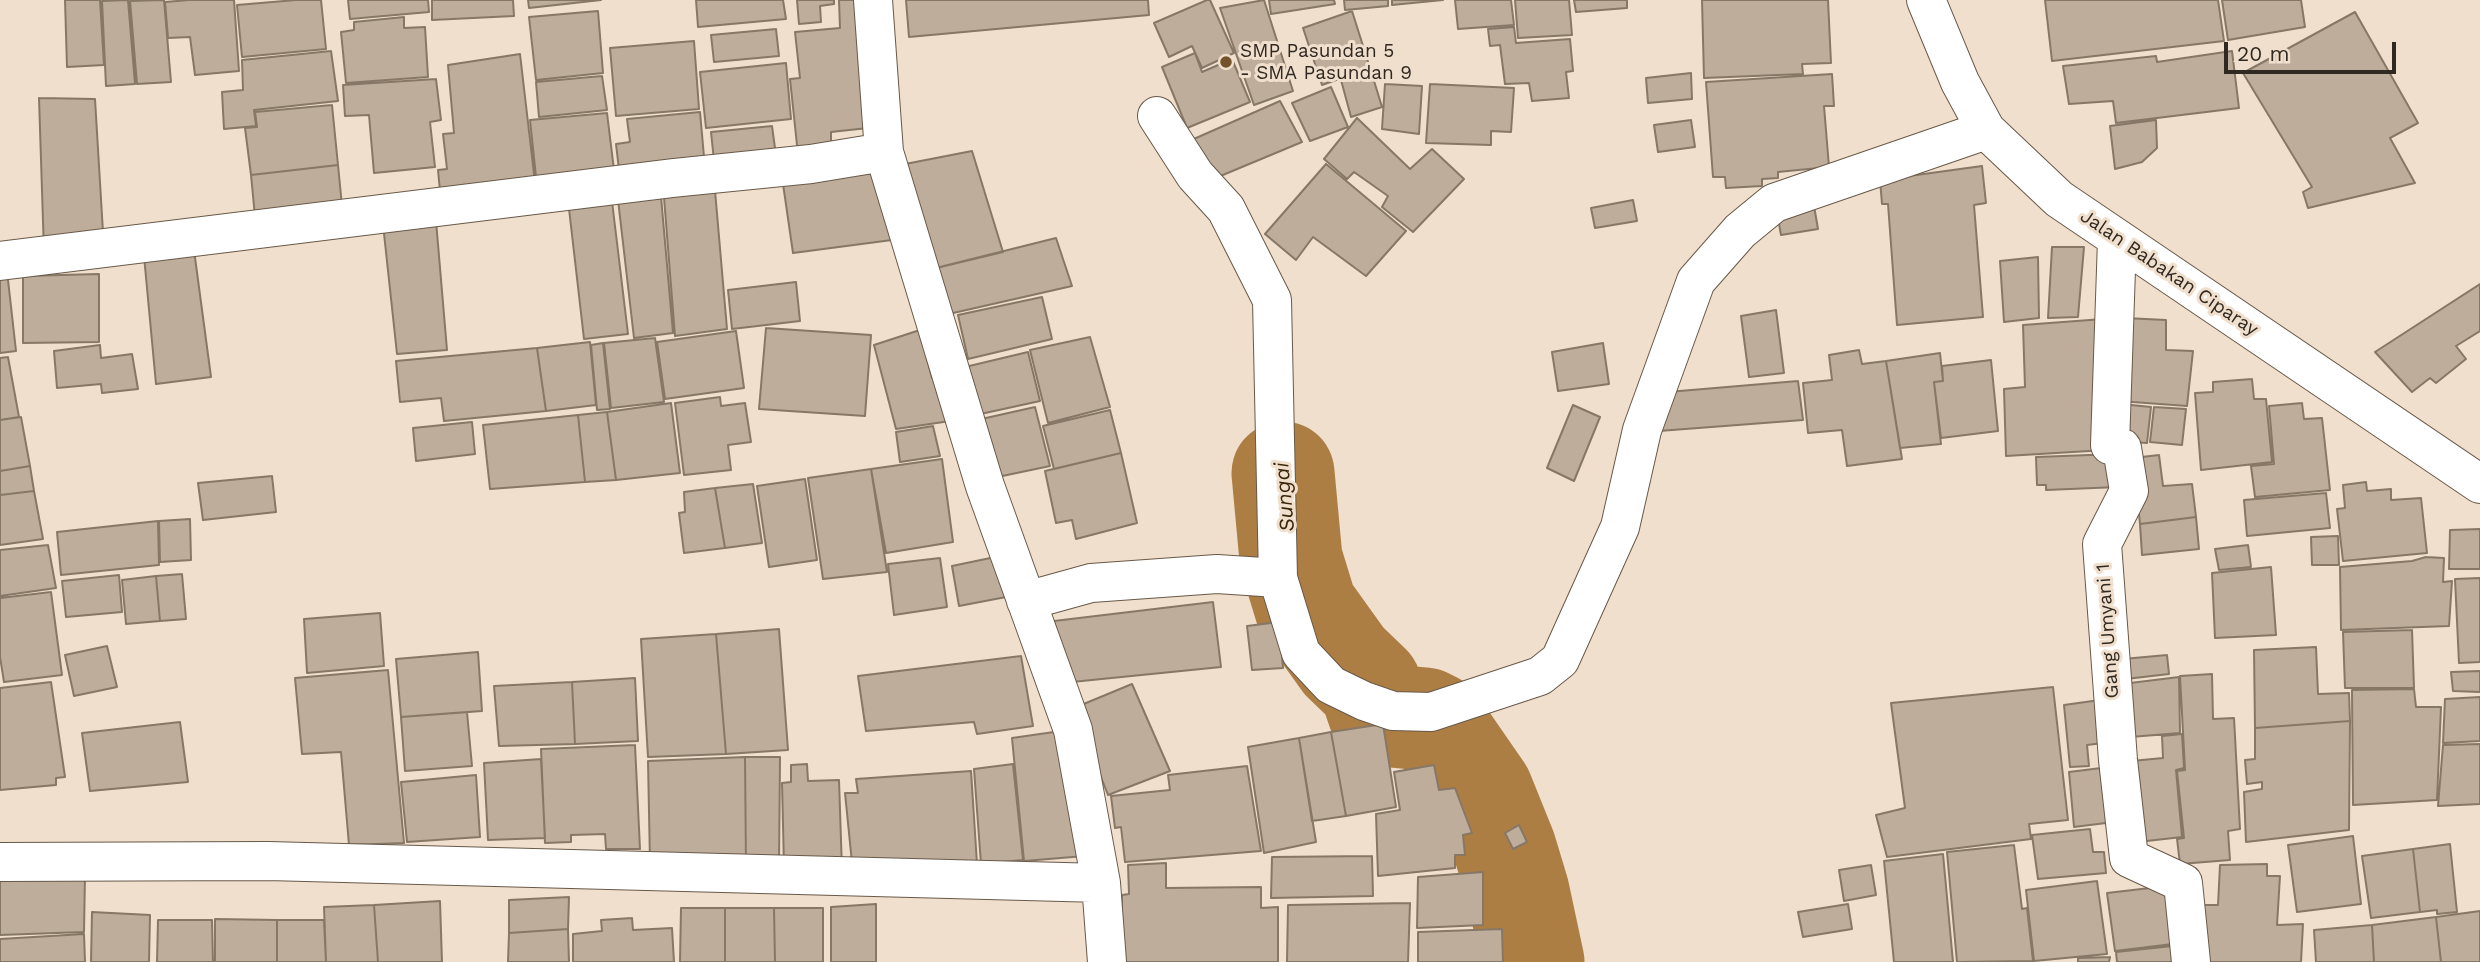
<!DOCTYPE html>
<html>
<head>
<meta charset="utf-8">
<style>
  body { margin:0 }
  #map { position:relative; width:2480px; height:962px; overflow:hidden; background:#f0dfcc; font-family:"Work Sans",sans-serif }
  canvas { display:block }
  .scale { position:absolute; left:2224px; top:42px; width:172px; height:32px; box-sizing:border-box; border:4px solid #302922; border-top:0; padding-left:9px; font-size:21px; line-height:24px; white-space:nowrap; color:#302922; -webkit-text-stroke:5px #f0dfcc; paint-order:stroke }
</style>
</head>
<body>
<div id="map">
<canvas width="2480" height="962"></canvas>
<div class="scale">20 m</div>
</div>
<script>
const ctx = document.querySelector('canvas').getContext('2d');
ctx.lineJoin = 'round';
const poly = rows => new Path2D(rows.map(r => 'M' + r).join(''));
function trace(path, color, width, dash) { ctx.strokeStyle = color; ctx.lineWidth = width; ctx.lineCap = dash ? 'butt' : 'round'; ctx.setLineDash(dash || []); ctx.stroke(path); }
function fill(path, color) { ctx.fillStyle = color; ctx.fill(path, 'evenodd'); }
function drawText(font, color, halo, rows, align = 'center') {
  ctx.font = font + ' "Work Sans",sans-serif'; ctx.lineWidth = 6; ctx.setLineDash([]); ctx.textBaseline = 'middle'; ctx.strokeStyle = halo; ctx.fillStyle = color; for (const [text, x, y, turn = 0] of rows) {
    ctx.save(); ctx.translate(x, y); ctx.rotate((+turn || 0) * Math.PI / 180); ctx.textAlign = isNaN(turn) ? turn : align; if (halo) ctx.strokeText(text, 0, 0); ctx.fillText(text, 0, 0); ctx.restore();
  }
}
const river = poly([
  [1283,473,1291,559,1306,608,1344,661,1370,686,1380,715,1425,719,1435,724,1482,792,1505,849,1518,892,1533,962]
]);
const building = poly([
  [65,0,100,0,104,65,67,67,65,0],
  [128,0,135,84,106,86,102,1,128,0],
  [164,0,171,82,137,84,130,1,164,0],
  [189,0,234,0,239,71,195,75,190,37,168,38,165,2,189,0],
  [296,0,321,0,326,49,242,57,237,5,296,0],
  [348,0,428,0,429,12,350,19,348,0],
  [432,0,513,0,514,16,432,20,432,0],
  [528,0,601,0,529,8,528,0],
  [696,0,783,0,786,19,698,27,696,0],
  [797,0,834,0,834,4,820,6,821,22,799,24,797,0],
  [839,0,859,0,868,128,831,132,831,159,799,164,790,79,800,78,795,32,840,28,839,0],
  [906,0,1148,0,1149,15,909,37,906,0],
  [1207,0,1210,0,1234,53,1202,68,1192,46,1169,57,1154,23,1207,0],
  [1264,0,1293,91,1254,105,1220,8,1264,0],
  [1269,0,1334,0,1335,4,1271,14,1269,0],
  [1344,0,1388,0,1388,6,1345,10,1344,0],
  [1392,0,1443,0,1392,5,1392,0],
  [1455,0,1511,0,1514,25,1458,29,1455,0],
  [1515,0,1569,0,1572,35,1518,38,1515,0],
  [1574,0,1627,0,1627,8,1576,12,1574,0],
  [1702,0,1828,0,1831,63,1802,64,1803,74,1704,78,1702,0],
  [2045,0,2218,0,2224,41,2052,61,2045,0],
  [2222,0,2301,0,2305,27,2228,40,2222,0],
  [598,11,603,73,536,80,529,17,598,11],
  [1352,11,1370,68,1322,85,1303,28,1352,11],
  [2355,12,2418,123,2390,138,2415,183,2308,208,2303,192,2312,187,2243,73,2355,12],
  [404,17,404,28,425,27,428,77,346,83,341,32,354,30,354,22,404,17],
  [1514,27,1516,43,1570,39,1573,71,1566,72,1569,98,1532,101,1529,83,1505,84,1500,45,1490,46,1488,29,1514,27],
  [776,29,779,56,714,62,711,35,776,29],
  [694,41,699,109,616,116,610,48,694,41],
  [331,51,338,101,254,110,256,126,224,129,222,92,243,90,242,60,331,51],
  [2232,51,2239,108,2116,123,2113,101,2069,104,2063,66,2156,56,2157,62,2232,51],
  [1195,53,1202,72,1232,59,1250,102,1187,128,1162,67,1195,53],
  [520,54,536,191,441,202,438,170,447,169,443,134,454,133,448,65,520,54],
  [786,63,791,119,706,128,700,72,786,63],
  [1371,71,1382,107,1351,117,1341,80,1371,71],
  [1691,73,1692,99,1648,103,1646,78,1691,73],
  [1832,74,1834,106,1824,106,1829,167,1778,172,1778,178,1762,179,1762,186,1726,188,1725,177,1713,177,1706,82,1832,74],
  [602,76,607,110,539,117,536,82,602,76],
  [436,79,441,120,430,122,435,167,374,173,369,115,345,116,343,85,436,79],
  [1385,84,1422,86,1419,134,1382,129,1385,84],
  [1430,84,1514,88,1511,132,1491,131,1491,145,1426,143,1430,84],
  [1331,87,1348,127,1310,141,1292,103,1331,87],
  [39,98,95,99,104,249,44,252,39,98],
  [1280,101,1302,142,1206,182,1187,142,1280,101],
  [332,105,338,165,251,175,245,128,257,127,255,112,332,105],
  [700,112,705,168,620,178,616,144,630,142,627,119,700,112],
  [607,113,615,178,537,186,530,120,607,113],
  [1357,118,1410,169,1432,149,1464,179,1413,232,1382,207,1388,196,1354,172,1347,179,1324,159,1357,118],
  [1691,120,1695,147,1658,152,1654,125,1691,120],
  [2156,120,2157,148,2142,162,2115,169,2110,126,2156,120],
  [772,126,777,163,715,170,711,132,772,126],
  [972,151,1003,252,928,270,900,165,972,151],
  [877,158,892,240,793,253,781,170,877,158],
  [1326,164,1406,231,1366,276,1313,237,1296,260,1265,234,1326,164],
  [338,165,343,216,256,227,251,175,338,165],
  [1982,166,1986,203,1974,205,1983,317,1897,325,1888,204,1882,204,1880,180,1982,166],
  [714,179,727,329,675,336,663,185,714,179],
  [660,185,673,333,634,338,617,191,660,185],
  [611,193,628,334,584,339,568,200,611,193],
  [1633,200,1637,221,1595,228,1591,208,1633,200],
  [1814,206,1818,229,1781,235,1777,213,1814,206],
  [435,209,447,350,397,354,382,215,435,209],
  [1056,238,1072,286,940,316,928,270,1056,238],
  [2052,247,2084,247,2078,317,2048,318,2052,247],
  [194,250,211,377,156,384,144,256,194,250],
  [2038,257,2039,318,2004,322,2000,261,2038,257],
  [7,271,16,351,0,353,0,272,7,271],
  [99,274,99,342,23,343,23,276,99,274],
  [796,282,800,321,732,329,728,290,796,282],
  [2480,284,2480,331,2456,346,2466,359,2436,383,2430,378,2412,392,2375,352,2480,284],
  [1042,297,1052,339,968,359,958,315,1042,297],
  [1776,310,1784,373,1749,377,1741,316,1776,310],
  [2125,318,2166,320,2166,350,2193,351,2187,406,2119,401,2125,318],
  [2103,319,2106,450,2006,456,2004,389,2025,387,2023,325,2103,319],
  [766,328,871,335,865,416,759,409,766,328],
  [920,330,932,378,945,375,957,420,896,429,874,345,920,330],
  [736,331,744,388,665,399,657,342,736,331],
  [1090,337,1110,407,1048,423,1030,350,1090,337],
  [655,338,664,402,611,408,604,343,655,338],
  [590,342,596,405,546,411,537,348,590,342],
  [603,343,610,409,597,410,591,345,603,343],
  [1603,343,1609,384,1558,391,1552,352,1603,343],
  [100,345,101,358,132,354,138,389,102,393,101,384,57,388,54,351,100,345],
  [537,348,546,411,444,421,441,398,400,402,396,361,537,348],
  [1859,350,1862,364,1886,361,1902,459,1847,466,1842,430,1808,433,1803,383,1832,380,1829,355,1859,350],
  [1028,352,1040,401,976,415,965,367,1028,352],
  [1940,353,1943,381,1934,382,1941,444,1900,448,1886,361,1940,353],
  [8,357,19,417,0,420,0,358,8,357],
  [1991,360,1998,431,1941,438,1934,382,1943,381,1942,366,1991,360],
  [2252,379,2254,399,2266,399,2272,462,2201,470,2195,393,2213,392,2213,382,2252,379],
  [1798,381,1803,420,1659,431,1656,393,1798,381],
  [720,397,721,406,745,403,751,442,728,445,731,470,684,475,675,403,720,397],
  [671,403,680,473,616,480,607,412,671,403],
  [2302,403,2304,419,2322,418,2330,490,2255,497,2251,466,2274,464,2269,406,2302,403],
  [2121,404,2151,407,2147,443,2116,441,2121,404],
  [1573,405,1600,417,1574,481,1547,468,1573,405],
  [1035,407,1050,466,988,479,977,420,1035,407],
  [2154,407,2186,409,2182,445,2150,442,2154,407],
  [1110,410,1121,453,1054,469,1043,426,1110,410],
  [607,412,616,480,585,482,578,415,607,412],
  [578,415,585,482,490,489,483,425,578,415],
  [21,417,30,466,0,471,0,420,21,417],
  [472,422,475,454,416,461,413,428,472,422],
  [933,426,940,456,900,462,896,432,933,426],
  [1121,453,1137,523,1076,539,1072,520,1056,523,1045,471,1121,453],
  [2117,454,2118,487,2046,490,2046,485,2037,485,2036,457,2117,454],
  [2159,455,2163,486,2192,484,2196,517,2140,524,2133,458,2159,455],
  [942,459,953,542,886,553,871,469,942,459],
  [30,466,34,491,0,495,0,471,30,466],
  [871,469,887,572,823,579,808,478,871,469],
  [272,476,276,512,203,520,198,483,272,476],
  [805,479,817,560,769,567,757,486,805,479],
  [2366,482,2367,491,2391,489,2391,500,2421,498,2427,553,2343,561,2337,509,2345,508,2343,485,2366,482],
  [753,484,762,543,725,548,715,488,753,484],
  [715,488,725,548,684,553,679,513,685,512,684,492,715,488],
  [34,491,43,539,0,545,0,495,34,491],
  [2326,493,2330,528,2247,536,2244,500,2326,493],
  [2196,517,2199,549,2142,555,2140,524,2196,517],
  [190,519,191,560,160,562,159,521,190,519],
  [158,521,159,565,61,575,57,532,158,521],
  [2480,529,2480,569,2449,569,2450,530,2480,529],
  [2338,536,2339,565,2312,565,2311,537,2338,536],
  [48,545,56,588,0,596,0,550,48,545],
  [2248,545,2251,567,2219,570,2215,549,2248,545],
  [1000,556,1006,597,959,606,952,566,1000,556],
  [2426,557,2444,558,2443,582,2452,581,2449,626,2341,630,2340,567,2412,561,2426,557],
  [940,558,947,607,894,615,888,564,940,558],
  [2271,567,2276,635,2215,638,2212,573,2271,567],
  [182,574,186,619,160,621,156,576,182,574],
  [119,575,122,612,66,617,62,581,119,575],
  [156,576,160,621,126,624,122,580,156,576],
  [2480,578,2480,662,2459,663,2455,579,2480,578],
  [51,592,62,675,4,682,0,657,0,598,51,592],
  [1213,602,1221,667,1062,683,1054,621,1213,602],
  [380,613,384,666,307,673,304,619,380,613],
  [1279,622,1283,668,1252,670,1247,626,1279,622],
  [779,629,788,750,726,754,716,634,779,629],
  [2412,630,2414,688,2345,688,2343,632,2412,630],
  [716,634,726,754,648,757,641,639,716,634],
  [107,646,117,687,74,696,65,655,107,646],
  [2316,647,2318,694,2349,693,2350,721,2255,728,2254,650,2316,647],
  [478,652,482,711,401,717,396,659,478,652],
  [2167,655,2169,674,2126,679,2123,659,2167,655],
  [1021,656,1033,726,977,734,974,722,866,731,858,676,1021,656],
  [388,670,404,843,349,845,341,752,302,754,295,678,388,670],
  [2480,671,2480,692,2453,691,2451,672,2480,671],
  [2212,674,2213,719,2234,718,2240,829,2228,831,2230,860,2180,864,2177,839,2184,838,2177,771,2185,770,2180,676,2212,674],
  [2179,677,2180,733,2118,738,2114,685,2179,677],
  [635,678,638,741,575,744,572,682,635,678],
  [51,682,65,777,56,778,56,785,0,790,0,688,51,682],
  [572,682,575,744,499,746,494,686,572,682],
  [1132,684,1170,771,1108,795,1074,708,1132,684],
  [2053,687,2068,820,2029,824,2031,839,1887,857,1876,815,1905,808,1891,703,2053,687],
  [2414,689,2416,707,2441,707,2437,800,2353,805,2352,690,2414,689],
  [2480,697,2480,741,2443,743,2445,699,2480,697],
  [2107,699,2111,742,2087,745,2089,766,2070,767,2064,705,2107,699],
  [467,712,472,766,405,771,401,717,467,712],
  [2350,721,2349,830,2246,842,2244,792,2262,789,2262,782,2247,784,2245,760,2255,759,2255,728,2350,721],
  [180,722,188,782,90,791,82,733,180,722],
  [1383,724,1396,807,1346,816,1331,732,1383,724],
  [1068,730,1085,856,1024,861,1012,738,1068,730],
  [1331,732,1346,816,1312,821,1299,738,1331,732],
  [2182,734,2184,768,2176,770,2182,837,2129,843,2121,762,2163,758,2162,736,2182,734],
  [1299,738,1316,842,1264,853,1248,747,1299,738],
  [2480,744,2480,804,2438,806,2443,745,2480,744],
  [635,745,640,849,606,849,605,834,571,835,571,842,545,843,541,749,635,745],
  [745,757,780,757,779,865,746,867,745,757],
  [745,757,746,867,650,863,648,761,745,757],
  [541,759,545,838,488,840,484,763,541,759],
  [807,764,808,781,839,780,842,870,784,867,782,783,791,782,791,765,807,764],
  [1013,764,1023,860,981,864,974,769,1013,764],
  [1434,765,1439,790,1455,788,1472,833,1463,835,1465,855,1455,855,1455,868,1378,876,1376,814,1400,810,1394,772,1434,765],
  [1247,766,1261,851,1125,862,1121,827,1115,828,1111,796,1170,790,1168,775,1247,766],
  [2117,766,2122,821,2074,827,2069,772,2117,766],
  [971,771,977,864,853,873,845,793,858,793,856,779,971,771],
  [476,775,480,837,407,842,401,782,476,775],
  [1519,825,1527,842,1513,849,1505,833,1519,825],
  [2090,829,2093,852,2104,852,2106,873,2038,879,2032,835,2090,829],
  [2353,836,2361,904,2297,912,2288,845,2353,836],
  [2450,844,2457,912,2437,914,2437,910,2420,912,2413,849,2450,844],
  [2014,845,2022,909,2027,908,2033,961,1957,962,1947,852,2014,845],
  [2413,849,2420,912,2371,918,2362,856,2413,849],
  [1943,854,1953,962,1894,962,1884,861,1943,854],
  [1372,856,1373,896,1271,898,1272,857,1372,856],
  [1166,863,1166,888,1261,887,1261,908,1278,907,1278,962,1122,962,1122,895,1129,894,1128,865,1166,863],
  [2267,864,2267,876,2280,876,2277,925,2303,924,2301,962,2198,962,2200,905,2218,905,2220,865,2267,864],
  [1871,865,1876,895,1844,901,1839,870,1871,865],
  [1483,872,1483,925,1417,928,1418,877,1483,872],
  [85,875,84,932,0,935,0,879,85,875],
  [2097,881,2107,954,2034,961,2026,890,2097,881],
  [2176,885,2181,943,2115,951,2107,893,2176,885],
  [569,897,568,929,509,933,509,900,569,897],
  [440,901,442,962,378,962,374,905,440,901],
  [1410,903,1408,962,1287,962,1288,905,1410,903],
  [876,904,876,962,831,962,831,907,876,904],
  [1848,904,1852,929,1803,937,1798,912,1848,904],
  [374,905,378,962,326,962,324,907,374,905],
  [681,908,725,908,725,962,680,962,681,908],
  [725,908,774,908,775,962,725,962,725,908],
  [774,908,823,908,823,962,775,962,774,908],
  [2480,911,2480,962,2441,962,2436,917,2480,911],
  [92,912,150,915,149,962,91,962,92,912],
  [2436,917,2441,962,2374,962,2372,925,2436,917],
  [632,918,633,930,672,928,674,962,573,962,573,934,602,931,601,920,632,918],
  [215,919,277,920,277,962,215,962,215,919],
  [158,920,212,920,213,962,157,962,158,920],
  [277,920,324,920,326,962,277,962,277,920],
  [2372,925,2374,962,2316,962,2314,930,2372,925],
  [568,929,569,962,508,962,509,933,568,929],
  [1502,929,1503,962,1418,962,1418,932,1502,929],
  [84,934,85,962,0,962,0,939,84,934],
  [2182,945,2184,962,2117,962,2116,952,2182,945],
  [2110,957,2109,962,2078,962,2078,958,2110,957]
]);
const minor = poly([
  [873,0,884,152,985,486,1073,730,1101,883,1107,962],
  [1926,0,1960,82,1986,130,2059,199,2480,484],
  [1157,116,1195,175,1226,209,1272,300,1278,578,1301,653,1331,685,1364,701,1393,711,1431,712,1540,676,1560,660,1620,527,1642,430,1696,281,1740,231,1774,203,1986,130],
  [2117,240,2110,445,2122,448,2129,491,2102,544,2118,760,2129,858,2183,883,2191,962],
  [0,261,673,178,811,164,884,152],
  [1026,601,1091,583,1217,574,1278,578],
  [0,862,268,861,1101,883]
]);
const markers = [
  [1226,62,7,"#74522a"]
];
const poiNames = [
  ["SMP Pasundan 5",1240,51],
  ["- SMA Pasundan 9",1240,73]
];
const streetNames = [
  ["Jalan Babakan Ciparay",2169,273,34],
  ["Gang Umyani 1",2108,631,-94]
];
const waterNames = [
  ["Sungai",1285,497,-95]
];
trace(river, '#ad7e44', 103);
fill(building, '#bead9b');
trace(building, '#877766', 2);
trace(minor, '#685949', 40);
trace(minor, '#fff', 38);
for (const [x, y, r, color] of markers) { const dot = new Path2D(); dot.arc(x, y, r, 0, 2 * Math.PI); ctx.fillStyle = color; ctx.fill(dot); trace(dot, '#f0dfcc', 2.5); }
drawText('19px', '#302922', '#f0dfcc', poiNames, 'left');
drawText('19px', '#302922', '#f0dfcc', streetNames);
drawText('italic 21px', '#39250a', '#f0dfcc', waterNames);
</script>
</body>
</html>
